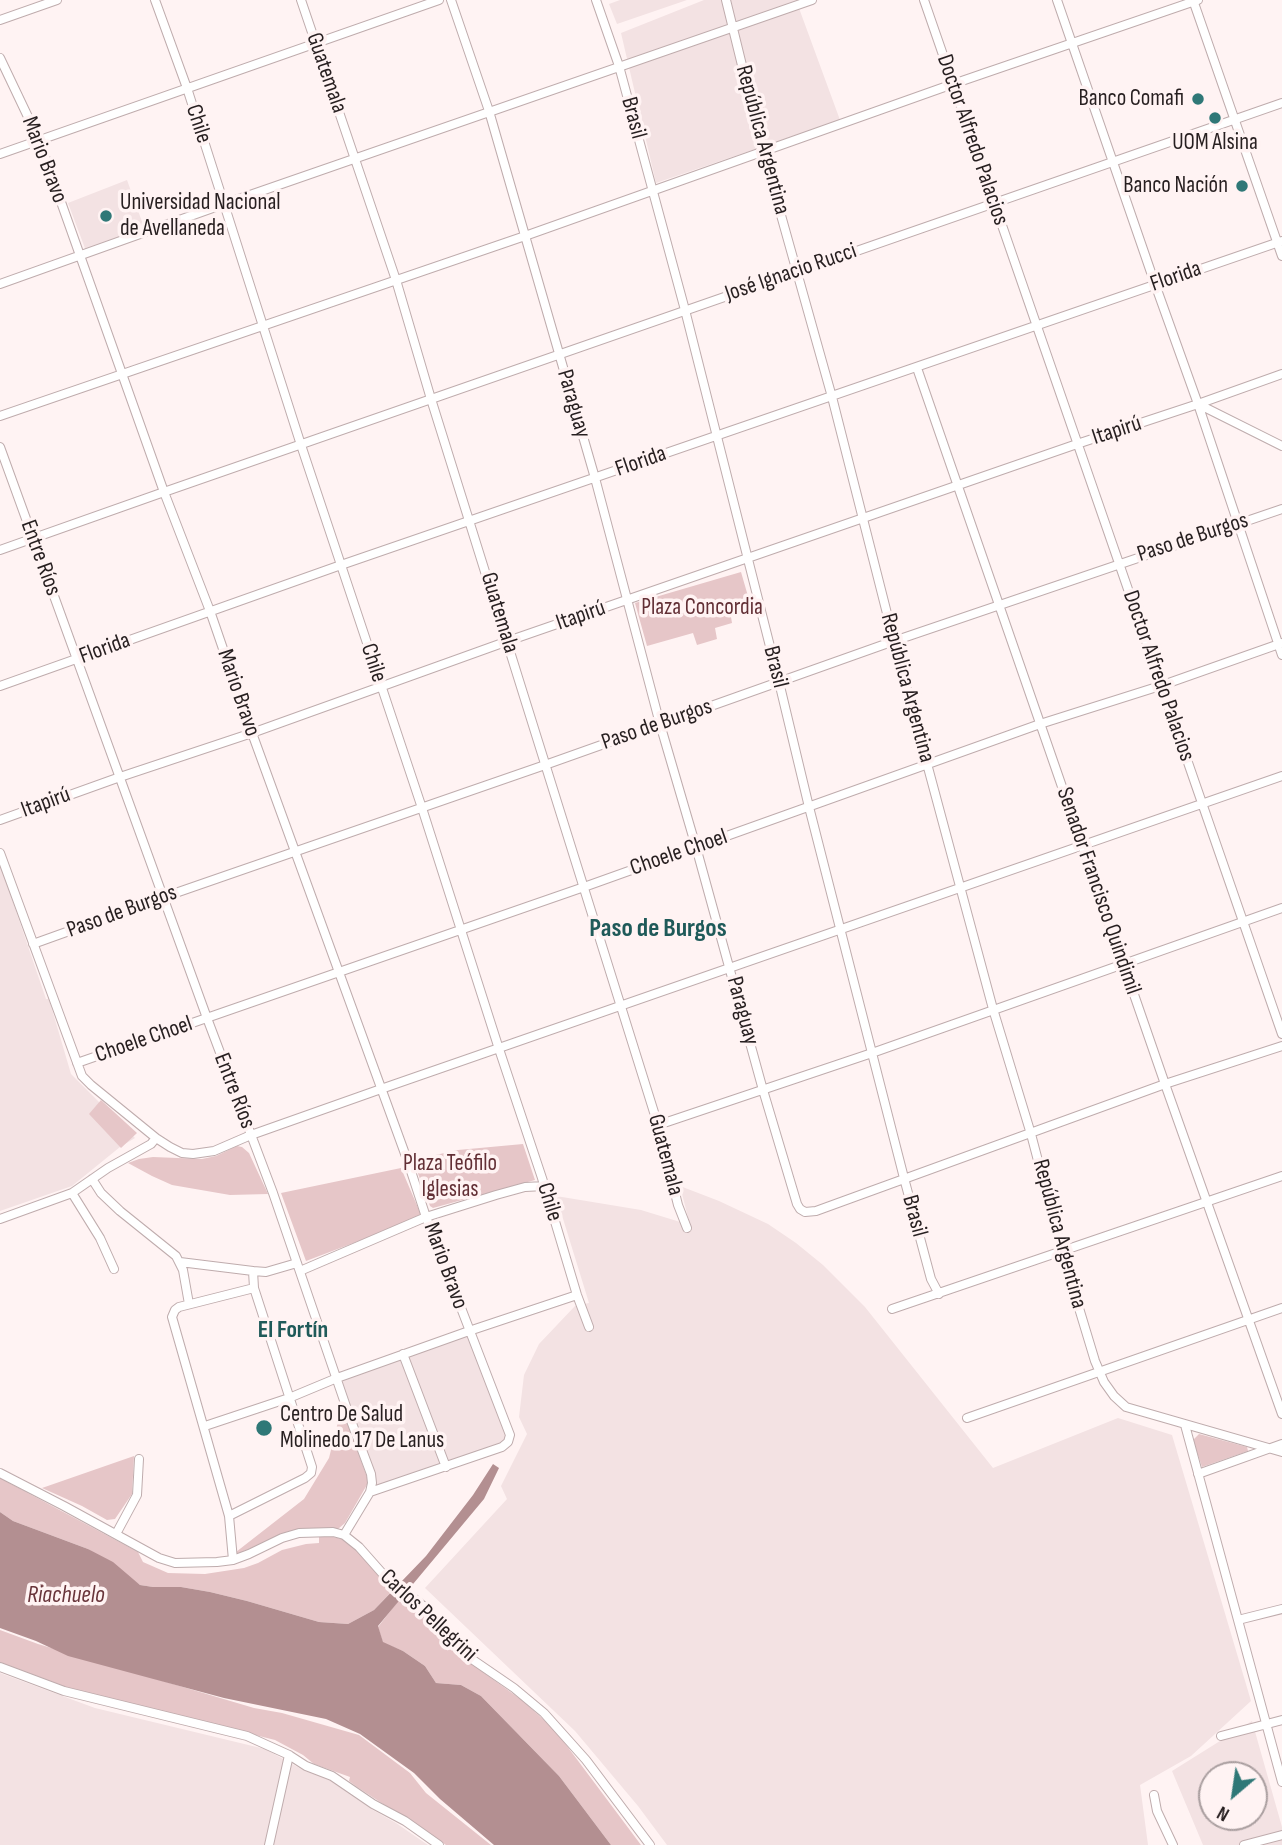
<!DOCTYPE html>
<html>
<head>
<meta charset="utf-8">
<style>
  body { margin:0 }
  #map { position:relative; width:1282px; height:1845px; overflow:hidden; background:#fff3f3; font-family:"Sofia Sans Condensed",sans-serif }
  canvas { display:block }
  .north { position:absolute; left:1198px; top:1761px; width:70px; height:70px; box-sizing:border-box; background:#fff3f3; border:2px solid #a99e9f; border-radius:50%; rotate:209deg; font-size:19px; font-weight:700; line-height:28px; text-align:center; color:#271f20 }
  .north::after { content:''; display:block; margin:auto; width:24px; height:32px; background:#2f7877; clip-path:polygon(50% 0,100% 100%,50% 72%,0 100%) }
</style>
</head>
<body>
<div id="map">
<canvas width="1282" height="1845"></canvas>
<div class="north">N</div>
</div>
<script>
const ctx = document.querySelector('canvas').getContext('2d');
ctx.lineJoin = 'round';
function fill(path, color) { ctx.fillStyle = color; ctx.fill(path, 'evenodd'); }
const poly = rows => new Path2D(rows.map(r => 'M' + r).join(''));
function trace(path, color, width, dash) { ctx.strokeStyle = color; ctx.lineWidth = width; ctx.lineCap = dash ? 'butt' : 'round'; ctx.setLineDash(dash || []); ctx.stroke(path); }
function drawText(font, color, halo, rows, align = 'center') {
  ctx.font = font + ' "Sofia Sans Condensed",sans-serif'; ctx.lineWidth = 7; ctx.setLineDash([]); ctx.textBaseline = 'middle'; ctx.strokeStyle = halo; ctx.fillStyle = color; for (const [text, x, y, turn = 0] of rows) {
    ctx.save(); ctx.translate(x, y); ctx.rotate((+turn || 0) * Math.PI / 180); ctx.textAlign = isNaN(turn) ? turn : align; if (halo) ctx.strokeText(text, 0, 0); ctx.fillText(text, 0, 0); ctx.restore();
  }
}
const built = poly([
  [620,0,687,0,617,24,609,4],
  [704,0,796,0,840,120,656,183,621,33],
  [127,180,145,230,86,251,68,203],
  [0,864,46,999,49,999,71,1074,135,1138,120,1147,72,1186,0,1211],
  [680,1186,719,1201,768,1224,796,1243,823,1265,865,1307,993,1468,1118,1418,1172,1435,1251,1701,1191,1756,1140,1785,1148,1845,667,1845,638,1806,575,1731,425,1588,507,1499,501,1486,527,1434,519,1417,524,1375,539,1344,575,1306,589,1303,556,1196,641,1210,690,1225],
  [470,1330,511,1441,379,1491,342,1380],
  [0,1673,95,1708,265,1749,305,1771,327,1778,373,1810,396,1823,428,1845,0,1845],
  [1252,1721,1282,1827,1282,1845,1203,1845,1172,1771],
  [1212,1775,1254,1775,1254,1817,1212,1817]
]);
const green = poly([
  [741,572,752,610,731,617,732,623,715,628,717,639,697,645,693,633,647,646,635,603],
  [101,1100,137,1133,121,1148,89,1114],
  [523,1144,535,1180,433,1208,430,1206,413,1160,458,1150],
  [237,1146,242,1147,249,1153,268,1194,230,1195,172,1185,152,1176,128,1163,139,1159,153,1157,202,1159,216,1156],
  [401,1168,422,1217,306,1261,281,1193],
  [346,1419,367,1477,368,1483,345,1523,338,1529,312,1528,292,1531,237,1554,236,1552,304,1499,329,1458,338,1422],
  [1199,1434,1247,1447,1248,1451,1202,1467,1193,1440],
  [134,1456,132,1494,115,1519,107,1520,82,1506,42,1488],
  [0,1478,138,1552,143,1562,168,1573,205,1574,244,1568,258,1563,282,1550,306,1544,319,1543,319,1537,329,1536,342,1539,357,1550,381,1578,394,1589,374,1610,348,1624,319,1622,247,1601,210,1592,181,1587,153,1587,140,1585,88,1549,13,1521,0,1512],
  [402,1596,416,1606,451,1649,523,1701,555,1730,641,1845,611,1845,559,1776,481,1696,461,1685,436,1683,425,1666,403,1651,383,1643,378,1627],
  [0,1630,38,1644,254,1708,282,1713,359,1735,410,1773,426,1793,491,1845,446,1845,357,1787,349,1781,350,1777,314,1764,303,1755,275,1740,59,1686,0,1664]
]);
const water = poly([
  [493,1464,499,1468,484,1499,378,1626,383,1642,403,1651,425,1666,436,1683,461,1685,481,1696,559,1776,611,1845,494,1845,440,1799,414,1773,360,1734,326,1719,224,1698,68,1656,36,1641,0,1628,0,1512,13,1521,88,1549,113,1562,140,1585,153,1587,181,1587,210,1592,247,1601,319,1622,348,1624,374,1610,426,1556,473,1495]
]);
const minor = poly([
  [155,0,187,88,301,445,422,808,499,1049,542,1178,577,1295,589,1327],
  [301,0,396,280,431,399,658,1125,678,1205,687,1228],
  [451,0,489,111,595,478,660,724,696,847,763,1090,797,1204,800,1209,805,1212,816,1211,1165,1084,1282,1046],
  [596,0,619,66,685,310,779,682,809,807,904,1178,931,1279,939,1294],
  [726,0,763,151,832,397,894,641,993,1009,1031,1134,1062,1252,1095,1361,1104,1382,1114,1396,1126,1407,1282,1452],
  [924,0,1282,1034],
  [1057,0,1155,284,1198,404,1282,655],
  [1193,0,1282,256],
  [0,20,57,0],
  [0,58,39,140,164,492,210,611,252,733,408,1162,426,1217,510,1435,508,1442,502,1447,370,1492],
  [0,154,439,0],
  [0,284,224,204,812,0],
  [917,368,1165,1084,1282,1414],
  [1198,404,1282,446],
  [0,416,525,236,953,84,1198,0],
  [0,447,207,1018,273,1193,350,1418,371,1474,372,1483,370,1492,344,1535],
  [0,550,164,492,1282,103],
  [0,686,341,565,1282,241],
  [0,820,120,777,252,733,508,641,1077,444,1198,404,1282,374],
  [0,853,82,1076,91,1085,156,1138,170,1147,182,1153,193,1154,214,1151,251,1135,381,1089,1282,776],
  [33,944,164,897,545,765,894,641,1282,509],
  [77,1063,584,887,1040,724,1160,686,1282,643],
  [658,1125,872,1053,1282,908],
  [92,1179,101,1193,120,1211,176,1256,183,1270,189,1304],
  [72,1193,100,1238,114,1269],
  [0,1219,72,1193,108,1168,151,1144,156,1138],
  [180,1262,253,1271],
  [300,1271,426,1217,496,1195,525,1187,545,1186],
  [892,1309,1282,1176],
  [403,1354,446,1467],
  [967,1418,1282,1308],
  [1185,1425,1282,1782],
  [205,1426,289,1398,337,1378,469,1331,577,1295],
  [0,1473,64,1506,159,1558,175,1563,217,1562,233,1560,249,1554,282,1538,299,1533,333,1532,344,1535,359,1547,382,1573,427,1609,447,1638,460,1651,514,1688,544,1713,586,1760,650,1845],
  [1198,1474,1282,1444],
  [229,1516,305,1478,311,1473,312,1467,254,1288],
  [116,1534,137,1495,139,1459],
  [233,1560,229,1516,172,1317,175,1310,179,1307,254,1288,253,1271,266,1272,297,1263],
  [1238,1620,1282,1609],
  [0,1667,64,1691,247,1736,289,1755,306,1766,332,1776,373,1804,405,1821,439,1845],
  [1221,1736,1282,1720],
  [1154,1795,1157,1811,1173,1845],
  [269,1845,289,1755],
  [1244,1845,1282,1835]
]);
const markers = [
  [1198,99,7,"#2f7877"],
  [1215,118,7,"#2f7877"],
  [1242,186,7,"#2f7877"],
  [106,216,7,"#2f7877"],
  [264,1428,9,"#2f7877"]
];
const streetNames = [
  ["Guatemala",326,73,71],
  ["Brasil",633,118,75],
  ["Chile",198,124,72],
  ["República Argentina",762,140,75],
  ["Doctor Alfredo Palacios",972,140,71],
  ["Mario Bravo",44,160,69],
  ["José Ignacio Rucci",791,273,-19],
  ["Florida",1176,277,-19],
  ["Paraguay",573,404,74],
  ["Itapirú",1117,431,-18],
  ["Florida",641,462,-19],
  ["Paso de Burgos",1193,538,-18],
  ["Entre Ríos",40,558,70],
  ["Guatemala",499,613,73],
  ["Itapirú",581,616,-19],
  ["Florida",105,649,-20],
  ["Chile",373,663,72],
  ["Brasil",775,667,76],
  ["Doctor Alfredo Palacios",1158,676,71],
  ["República Argentina",907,688,75],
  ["Mario Bravo",238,693,71],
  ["Paso de Burgos",657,725,-19],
  ["Itapirú",46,803,-20],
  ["Choele Choel",679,853,-19],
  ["Senador Francisco Quindimil",1098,891,71],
  ["Paso de Burgos",122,912,-20],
  ["Paraguay",742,1011,75],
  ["Choele Choel",144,1040,-19],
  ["Entre Ríos",234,1091,69],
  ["Guatemala",665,1155,75],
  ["Chile",549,1202,73],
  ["Brasil",914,1216,75],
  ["República Argentina",1059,1234,75],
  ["Mario Bravo",445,1266,70],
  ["Carlos Pellegrini",428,1616,43]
];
const poiNames = [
  ["Banco Comafi",1184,99],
  ["UOM Alsina",1215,143,"center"],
  ["Banco Nación",1228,186],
  ["Universidad Nacional",120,203,"left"],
  ["de Avellaneda",120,229,"left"],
  ["Centro De Salud",280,1415,"left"],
  ["Molinedo 17 De Lanus",280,1441,"left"]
];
const parkNames = [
  ["Plaza Concordia",702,608],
  ["Plaza Teófilo",450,1164],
  ["Iglesias",450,1190]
];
const neighbourhoodNames = [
  ["El Fortín",293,1331]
];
const waterNames = [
  ["Riachuelo",66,1596]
];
const quarterNames = [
  ["Paso de Burgos",658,929]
];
fill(built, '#f3e2e3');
fill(green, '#e6c6c8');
fill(water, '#b38f91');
trace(minor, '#bfacad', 10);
trace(minor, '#fff', 8);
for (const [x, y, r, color] of markers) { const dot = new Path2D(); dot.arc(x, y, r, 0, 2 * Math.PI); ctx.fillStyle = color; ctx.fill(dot); trace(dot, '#fff3f3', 2.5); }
drawText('23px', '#271f20', '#fff3f3', streetNames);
drawText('23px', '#271f20', '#fff3f3', poiNames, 'right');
drawText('23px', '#622f35', '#fff3f3', parkNames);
drawText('bold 24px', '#1f5a59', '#fff3f3', neighbourhoodNames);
drawText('italic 24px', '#69353b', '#fff3f3', waterNames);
drawText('bold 26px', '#1f5a59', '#fff3f3', quarterNames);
</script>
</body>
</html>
